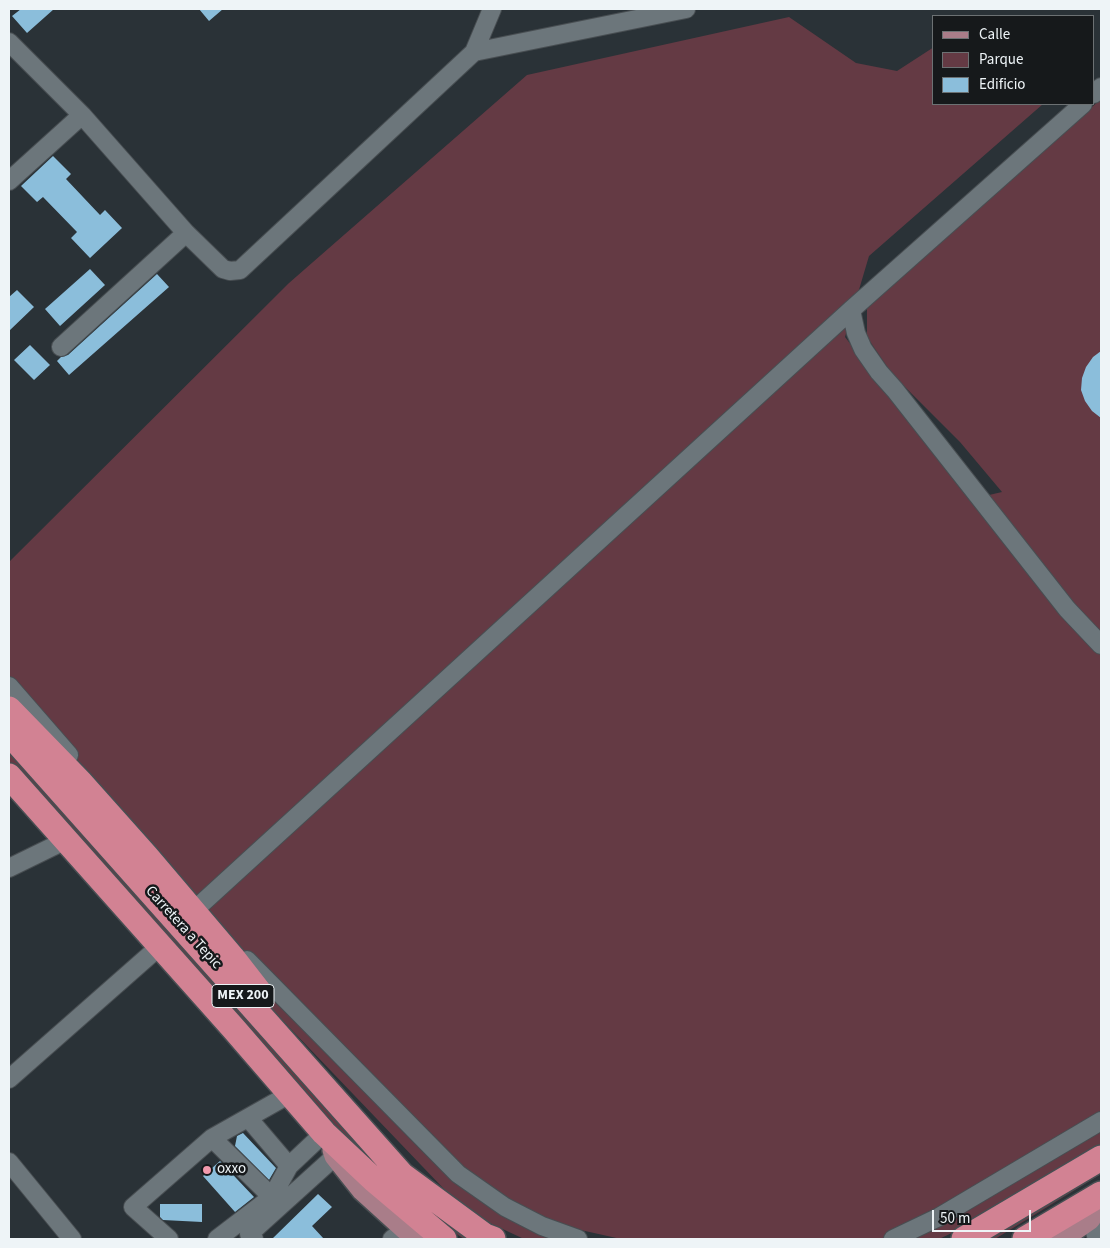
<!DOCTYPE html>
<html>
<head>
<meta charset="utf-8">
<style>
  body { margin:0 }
  #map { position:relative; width:1110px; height:1248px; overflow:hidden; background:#2a3237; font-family:"Source Sans 3",sans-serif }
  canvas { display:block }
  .frame { position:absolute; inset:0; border:10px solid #eef4f7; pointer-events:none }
  .legend { position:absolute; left:932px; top:15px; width:162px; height:90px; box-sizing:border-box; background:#16191b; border:1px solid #6c7173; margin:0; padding:6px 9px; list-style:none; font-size:15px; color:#eef4f7 }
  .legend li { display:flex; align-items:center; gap:10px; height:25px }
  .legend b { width:25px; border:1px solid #6c7173 }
  .scale { position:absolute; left:932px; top:1210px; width:99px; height:22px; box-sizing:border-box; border:2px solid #eef4f7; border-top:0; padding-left:6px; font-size:15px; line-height:18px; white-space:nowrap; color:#eef4f7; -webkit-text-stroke:4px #16191b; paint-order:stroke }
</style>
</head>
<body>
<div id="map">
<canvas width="1110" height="1248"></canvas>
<div class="frame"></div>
<ul class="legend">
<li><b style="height:6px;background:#a97d89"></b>Calle</li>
<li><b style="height:14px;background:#643a44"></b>Parque</li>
<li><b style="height:14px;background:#8bbedb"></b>Edificio</li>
</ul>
<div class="scale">50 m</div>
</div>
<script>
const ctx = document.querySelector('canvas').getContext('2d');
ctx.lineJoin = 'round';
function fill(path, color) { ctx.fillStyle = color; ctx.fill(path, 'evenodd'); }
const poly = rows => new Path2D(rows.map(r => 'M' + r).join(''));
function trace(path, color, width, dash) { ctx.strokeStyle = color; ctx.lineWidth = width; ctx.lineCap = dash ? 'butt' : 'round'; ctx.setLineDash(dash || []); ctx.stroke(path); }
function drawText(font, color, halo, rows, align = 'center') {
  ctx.font = font + ' "Source Sans 3",sans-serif'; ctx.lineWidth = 5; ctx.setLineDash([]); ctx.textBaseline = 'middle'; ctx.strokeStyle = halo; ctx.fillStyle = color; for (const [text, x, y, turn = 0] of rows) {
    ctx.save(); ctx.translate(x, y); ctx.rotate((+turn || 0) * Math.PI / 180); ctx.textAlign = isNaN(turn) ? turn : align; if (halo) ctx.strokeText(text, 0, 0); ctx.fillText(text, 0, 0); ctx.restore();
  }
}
const green = poly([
  [789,17,856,63,897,71,934,47,934,104,1043,104,869,256,845,337,900,408,989,495,1002,492,960,442,892,374,867,337,867,307,1101,99,1101,1151,1012,1205,939,1239,621,1239,576,1229,565,1239,524,1239,466,1212,264,1001,9,716,9,562,289,283,527,75],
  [9,745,366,1144,484,1239,464,1239,428,1215,357,1149,12,766,9,762],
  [1101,1164,1101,1174,995,1239,975,1239]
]);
const building = poly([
  [21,9,54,9,27,33,12,16],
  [199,9,223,9,209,21],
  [53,156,71,174,66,179,100,215,105,210,122,228,90,258,71,238,77,232,43,197,37,202,21,186],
  [90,269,105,285,60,326,45,309],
  [157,274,169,287,69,375,57,361,61,357,68,355],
  [17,290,34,307,9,331,9,297],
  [30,345,50,365,34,380,14,360],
  [1101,351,1101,418,1092,411,1085,401,1081,390,1082,378,1086,367,1093,357],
  [243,1133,276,1168,269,1180,235,1146,237,1136],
  [220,1161,254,1197,235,1212,203,1176],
  [318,1194,332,1207,312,1226,324,1239,272,1239],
  [160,1204,202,1204,202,1222,163,1220,160,1217]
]);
const minor = poly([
  [9,42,82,115,186,233,223,269,230,271,240,270,474,52,492,9],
  [474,52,686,9],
  [1094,94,1101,87],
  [9,181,82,115],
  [851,310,856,333,863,349,879,372,895,390,1067,609,1101,645],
  [61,347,186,233],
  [9,686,69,755],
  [9,868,56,845],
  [200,905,851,310,1083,104],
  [247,960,458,1174,505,1207,542,1226,578,1239],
  [9,1079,160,946],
  [249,1119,289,1166],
  [212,1138,272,1197],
  [9,1162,72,1239],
  [1093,1225,1097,1239],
  [169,1239,133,1207,212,1138,290,1094],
  [217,1239,272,1197,289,1166,324,1133],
  [254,1239,249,1234,342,1150],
  [392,1239,414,1222],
  [893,1239,939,1217,1101,1121]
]);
const major = poly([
  [333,1150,335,1156,362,1190,405,1229,418,1239],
  [1061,1239,1090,1219,1101,1200]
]);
const highway = poly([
  [9,709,81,783,147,857,232,957,260,993],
  [9,733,402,1175,485,1236,493,1239],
  [9,776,234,1029,324,1133,374,1180,444,1239],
  [964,1239,1101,1158],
  [1025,1239,1101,1194]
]);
const markers = [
  [207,1170,5,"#f29aad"]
];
const shields = [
  [243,996,62]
];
const shieldNames = [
  ["MEX 200",243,996]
];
const streetNames = [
  ["Carretera a Tepic",183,928,48]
];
const poiNames = [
  ["oxxo",217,1170]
];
fill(green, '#643a44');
fill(building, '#8bbedb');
trace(minor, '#484e52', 20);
trace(major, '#484e52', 24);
trace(highway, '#484e52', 28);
trace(minor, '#6c767b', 18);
trace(major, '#a97d89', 21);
trace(highway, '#d28293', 25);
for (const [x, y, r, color] of markers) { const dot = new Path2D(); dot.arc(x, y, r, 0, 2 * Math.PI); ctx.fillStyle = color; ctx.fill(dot); trace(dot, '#16191b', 2); }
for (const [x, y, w] of shields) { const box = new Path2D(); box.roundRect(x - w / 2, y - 11.5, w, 23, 4); ctx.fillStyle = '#16191b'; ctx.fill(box); trace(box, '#eef4f7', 1); }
drawText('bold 14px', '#eef4f7', null, shieldNames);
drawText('15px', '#eef4f7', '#16191b', streetNames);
drawText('15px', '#eef4f7', '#16191b', poiNames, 'left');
</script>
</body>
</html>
